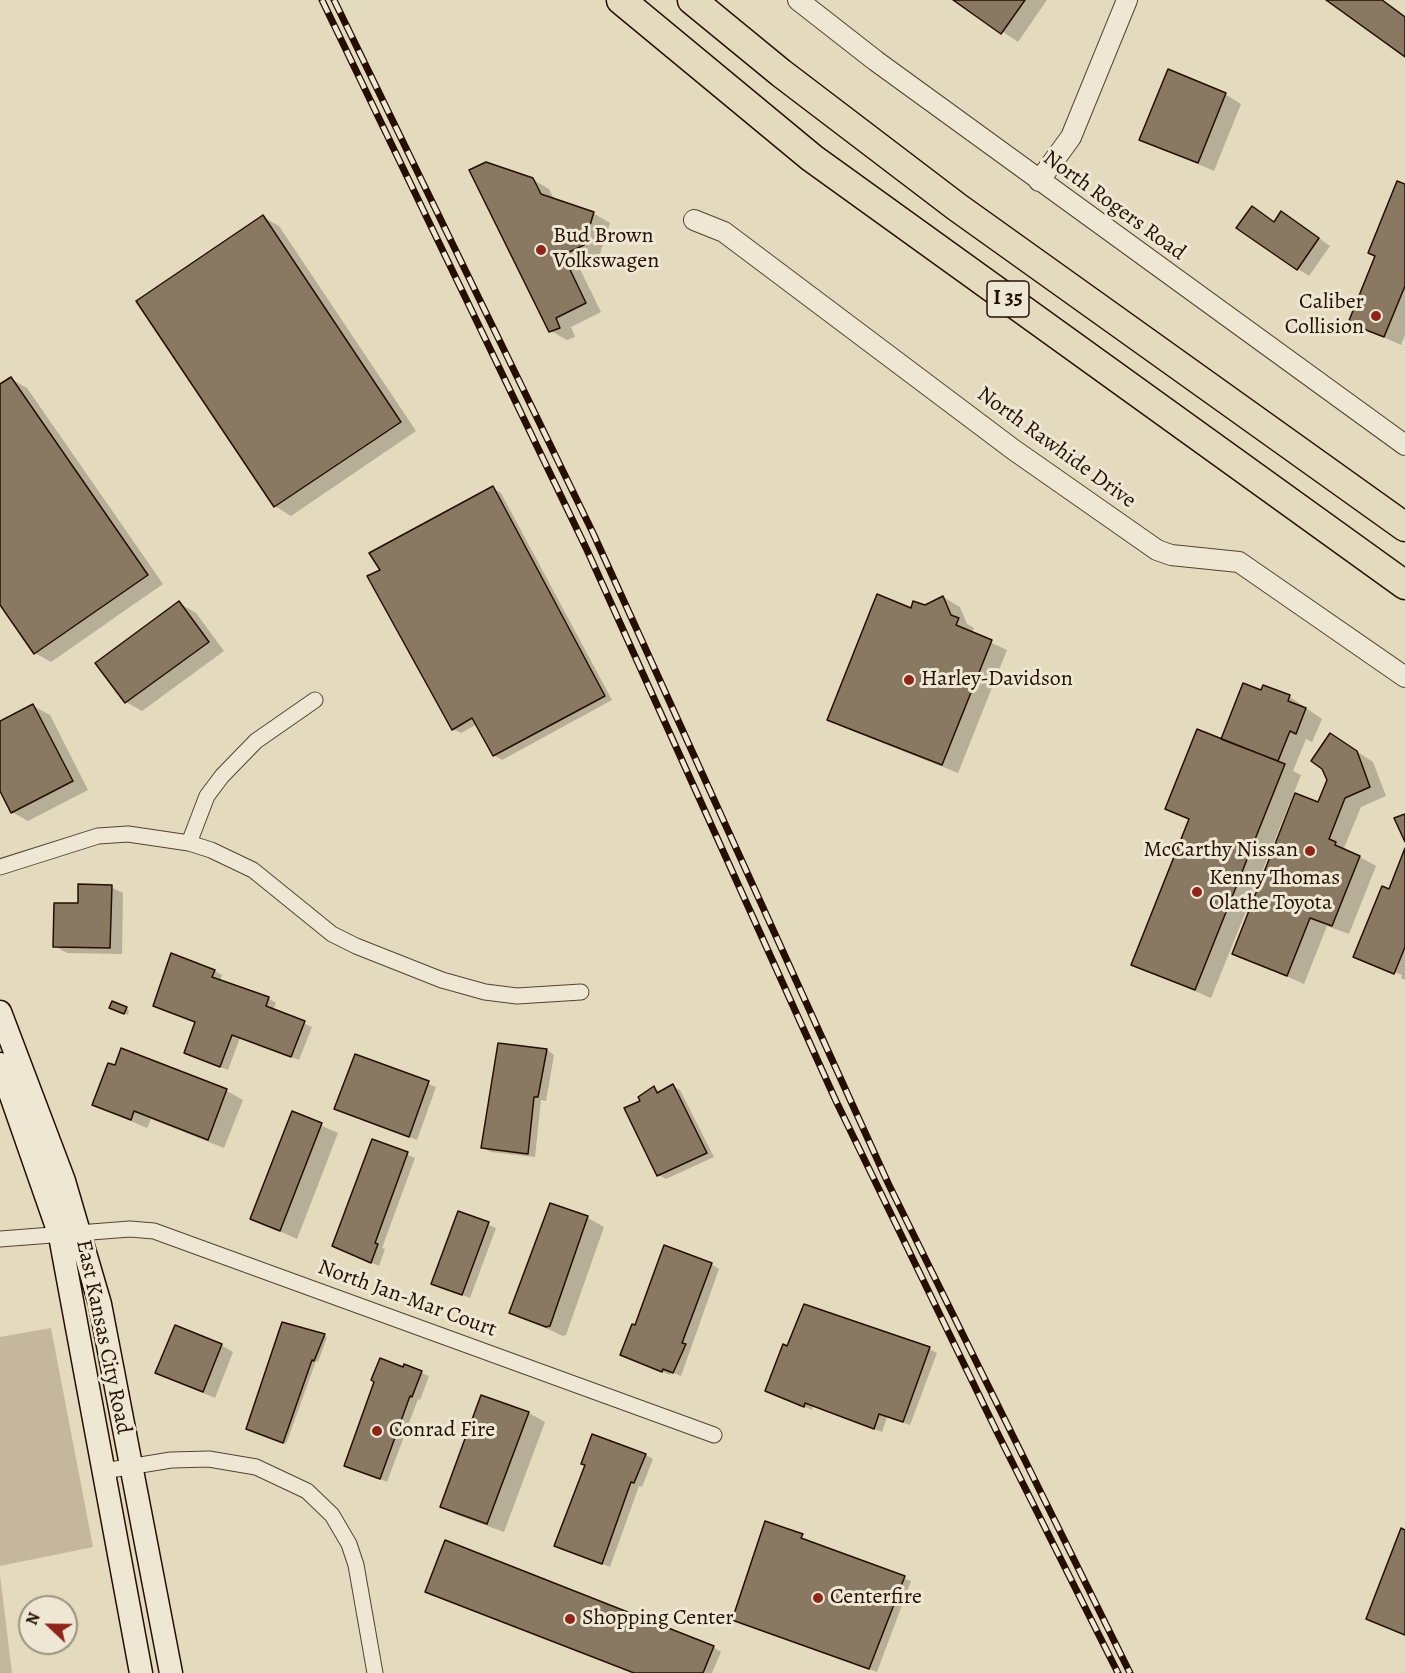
<!DOCTYPE html>
<html>
<head>
<meta charset="utf-8">
<style>
  body { margin:0 }
  #map { position:relative; width:1405px; height:1673px; overflow:hidden; background:#e4dabd; font-family:Alegreya,serif }
  canvas { display:block }
  .north { position:absolute; left:18px; top:1595px; width:60px; height:60px; box-sizing:border-box; background:#ede7d4; border:2px solid #9d9180; border-radius:50%; rotate:292deg; font-size:16px; font-weight:700; line-height:24px; text-align:center; color:#260f02 }
  .north::after { content:''; display:block; margin:auto; width:21px; height:27px; background:#8f2418; clip-path:polygon(50% 0,100% 100%,50% 72%,0 100%) }
</style>
</head>
<body>
<div id="map">
<canvas width="1405" height="1673"></canvas>
<div class="north">N</div>
</div>
<script>
const ctx = document.querySelector('canvas').getContext('2d');
ctx.lineJoin = 'round';
function fill(path, color) { ctx.fillStyle = color; ctx.fill(path, 'evenodd'); }
const poly = rows => new Path2D(rows.map(r => 'M' + r).join(''));
function trace(path, color, width, dash) { ctx.strokeStyle = color; ctx.lineWidth = width; ctx.lineCap = dash ? 'butt' : 'round'; ctx.setLineDash(dash || []); ctx.stroke(path); }
function drawText(font, color, halo, rows, align = 'center') {
  ctx.font = font + ' Alegreya,serif'; ctx.lineWidth = 6; ctx.setLineDash([]); ctx.textBaseline = 'middle'; ctx.strokeStyle = halo; ctx.fillStyle = color; for (const [text, x, y, turn = 0] of rows) {
    ctx.save(); ctx.translate(x, y); ctx.rotate((+turn || 0) * Math.PI / 180); ctx.textAlign = isNaN(turn) ? turn : align; if (halo) ctx.strokeText(text, 0, 0); ctx.fillText(text, 0, 0); ctx.restore();
  }
}
const green = poly([
  [51,1328,93,1547,0,1566,0,1337],
  [0,1575,12,1673,0,1673]
]);
const shadow = poly([
  [956,0,1047,0,1018,42],
  [1225,94,1241,104,1214,171,1141,139],
  [532,179,549,189,555,201,593,213,610,223,600,254,578,265,601,312,571,327,575,337,567,340,551,331],
  [1405,186,1405,335,1401,345,1350,322],
  [263,217,279,226,416,431,291,516,275,506,138,301],
  [1294,220,1330,246,1309,276,1298,269,1275,223],
  [11,379,27,388,163,584,51,662,35,653,0,602,0,386],
  [493,488,501,493,612,700,502,760,494,755,477,724,461,733,453,729],
  [943,597,960,607,967,624,974,628,972,634,1007,650,958,773,845,728,829,719,911,610,925,607],
  [179,603,196,613,224,651,142,711,126,702],
  [1264,687,1290,697,1322,719,1312,742,1306,739,1293,771,1301,775,1211,998,1132,964,1190,820,1167,809],
  [33,706,50,715,88,790,28,821,12,812,0,788,0,723],
  [1331,735,1373,762,1386,796,1361,807,1344,848,1376,866,1349,934,1327,926,1304,984,1234,953,1319,804,1328,780],
  [1405,852,1405,980,1401,978,1402,975,1370,963,1370,965,1355,957,1389,891],
  [111,887,123,893,122,954,67,953,55,946,80,905],
  [172,955,215,971,222,975,220,981,268,998,276,1003,273,1010,312,1027,299,1060,240,1038,228,1070,185,1053,197,1023,154,1005],
  [126,1008,129,1010,128,1015,114,1009],
  [499,1044,547,1050,554,1055,546,1101,541,1100,535,1157,491,1152,483,1148],
  [122,1050,227,1091,243,1100,224,1148,151,1119,147,1128,94,1105],
  [356,1056,436,1087,417,1140,336,1109],
  [673,1086,680,1090,714,1157,666,1179,659,1175,642,1102,655,1088,661,1092],
  [293,1113,338,1133,297,1239,251,1218],
  [373,1141,415,1158,382,1248,385,1249,379,1266,341,1250],
  [551,1205,588,1218,604,1227,566,1335,563,1336,511,1312],
  [459,1213,496,1228,470,1298,441,1287],
  [711,1264,719,1269,681,1376,671,1372,670,1375,622,1355,636,1327],
  [324,1336,327,1337,318,1362,316,1361,286,1444,251,1430],
  [221,1345,233,1352,215,1398,157,1373],
  [929,1349,937,1353,910,1425,887,1417,882,1432,813,1406,812,1410,767,1391],
  [405,1366,429,1376,420,1400,418,1399,387,1482,345,1465],
  [482,1397,529,1413,545,1422,504,1532,457,1515,441,1506],
  [646,1455,653,1459,642,1487,639,1486,610,1567,563,1549],
  [766,1523,911,1581,877,1672,742,1623],
  [434,1595,713,1647,721,1652,712,1673,634,1673]
]);
const building = poly([
  [953,0,1025,0,1001,34,953,0],
  [1326,0,1382,0,1405,17,1405,57,1326,0],
  [1168,69,1226,93,1198,163,1139,140,1168,69],
  [486,162,533,178,541,194,594,212,584,245,563,255,586,303,556,318,560,328,549,332,469,170,486,162],
  [1397,181,1405,184,1405,286,1384,337,1348,323,1375,256,1368,253,1397,181],
  [1252,206,1274,222,1281,211,1319,238,1297,270,1236,228,1252,206],
  [263,215,401,422,274,507,136,301,263,215],
  [11,377,148,575,34,654,0,605,0,384,11,377],
  [493,486,605,696,493,756,472,718,452,730,367,576,380,570,369,553,493,486],
  [877,594,911,608,913,601,925,605,943,596,951,615,959,618,956,625,992,640,942,765,827,720,877,594],
  [179,601,209,642,125,703,95,663,179,601],
  [1243,683,1261,690,1263,685,1290,695,1288,701,1306,708,1296,734,1290,731,1278,761,1221,739,1243,683],
  [33,704,73,781,11,813,0,791,0,721,33,704],
  [1197,729,1285,764,1195,990,1131,965,1189,819,1165,809,1197,729],
  [1330,733,1357,751,1370,787,1345,798,1329,839,1336,842,1335,845,1360,856,1332,926,1310,918,1287,976,1232,954,1295,793,1318,802,1327,780,1322,769,1311,761,1330,733],
  [1405,814,1405,842,1394,818,1405,814],
  [1405,848,1405,947,1394,974,1353,957,1382,886,1389,889,1405,848],
  [78,884,112,885,110,948,53,947,54,903,78,903,78,884],
  [171,953,215,970,212,977,269,997,266,1006,305,1021,291,1057,232,1035,220,1067,184,1053,195,1022,153,1006,171,953],
  [112,1001,127,1007,124,1014,109,1008,112,1001],
  [498,1043,547,1049,538,1097,534,1097,528,1154,481,1148,498,1043],
  [121,1048,227,1089,208,1140,134,1111,131,1120,92,1105,108,1063,115,1065,121,1048],
  [355,1054,429,1081,409,1137,334,1109,355,1054],
  [673,1084,707,1153,657,1176,624,1108,640,1101,638,1097,654,1086,657,1093,673,1084],
  [292,1111,322,1123,280,1231,250,1219,292,1111],
  [372,1139,408,1152,375,1243,378,1244,371,1263,332,1246,372,1139],
  [550,1203,588,1216,550,1326,546,1327,509,1313,550,1203],
  [458,1211,489,1222,462,1295,431,1284,458,1211],
  [664,1245,712,1263,682,1343,686,1344,673,1373,663,1369,662,1372,620,1355,632,1324,635,1325,664,1245],
  [804,1304,930,1347,903,1422,879,1414,874,1429,805,1403,804,1407,765,1391,783,1344,787,1346,804,1304],
  [282,1322,325,1334,314,1361,312,1360,283,1443,246,1429,282,1322],
  [175,1325,222,1344,203,1392,155,1373,175,1325],
  [380,1358,403,1367,404,1364,422,1371,412,1397,410,1396,380,1479,344,1466,374,1382,371,1380,380,1358],
  [481,1395,529,1412,487,1524,440,1507,481,1395],
  [592,1434,646,1454,634,1483,631,1482,602,1564,554,1546,585,1465,581,1464,592,1434],
  [765,1521,803,1534,801,1538,905,1576,869,1669,732,1620,765,1521],
  [1401,1528,1405,1530,1405,1635,1366,1619,1401,1528],
  [445,1540,714,1646,703,1673,634,1673,425,1592,445,1540]
]);
const minor = poly([
  [189,843,207,796,222,776,256,741,315,700],
  [0,867,98,836,128,834,189,843,211,850,253,870,332,934,356,946,442,980,485,992,517,996,581,992],
  [0,1239,130,1229,154,1231,714,1435],
  [104,1471,171,1460,209,1459,256,1467,307,1491,332,1515,349,1544,356,1565,375,1673]
]);
const tertiary = poly([
  [798,0,876,61,1405,445],
  [1039,181,1071,137,1127,0],
  [694,220,724,232,1014,450,1157,550,1171,555,1239,562,1405,677]
]);
const secondary = poly([
  [0,1012,64,1181,100,1304,171,1673],
  [0,1064,60,1236,141,1673]
]);
const motorway = poly([
  [621,0,812,158,1405,585],
  [692,0,781,73,957,207,1405,527]
]);
const rail = poly([
  [322,0,587,550,836,1101,996,1430,1118,1673],
  [334,0,593,533,888,1183,1130,1673]
]);
const markers = [
  [541,250,6,"#8f2418"],
  [1376,316,6,"#8f2418"],
  [909,680,6,"#8f2418"],
  [1310,851,6,"#8f2418"],
  [1197,892,6,"#8f2418"],
  [377,1431,6,"#8f2418"],
  [818,1598,6,"#8f2418"],
  [570,1619,6,"#8f2418"]
];
const shields = [
  [1008,299,42]
];
const shieldNames = [
  ["I 35",1008,299]
];
const streetNames = [
  ["North Rogers Road",1114,206,36],
  ["North Rawhide Drive",1056,448,36],
  ["North Jan-Mar Court",407,1299,20],
  ["East Kansas City Road",103,1337,78]
];
const poiNames = [
  ["Bud Brown",553,237],
  ["Volkswagen",553,262],
  ["Caliber",1364,303,"right"],
  ["Collision",1364,328,"right"],
  ["Harley-Davidson",921,680],
  ["McCarthy Nissan",1298,851,"right"],
  ["Kenny Thomas",1209,879],
  ["Olathe Toyota",1209,904],
  ["Conrad Fire",389,1431],
  ["Centerfire",830,1598],
  ["Shopping Center",582,1619]
];
fill(green, '#c4b79d');
fill(shadow, '#0003');
fill(building, '#897963');
trace(building, '#260f02', 1.5);
trace(minor, '#564231', 17);
trace(tertiary, '#564231', 22);
trace(secondary, '#260f02', 25);
trace(motorway, '#260f02', 31);
trace(minor, '#ede7d4', 15);
trace(tertiary, '#ede7d4', 20);
trace(secondary, '#ede7d4', 22);
trace(motorway, '#e4dabd', 28);
trace(rail, '#260f02', 7);
trace(rail, '#ede7d4', 4.5, [14]);
for (const [x, y, r, color] of markers) { const dot = new Path2D(); dot.arc(x, y, r, 0, 2 * Math.PI); ctx.fillStyle = color; ctx.fill(dot); trace(dot, '#ede7d4', 2); }
for (const [x, y, w] of shields) { const box = new Path2D(); box.roundRect(x - w / 2, y - 18, w, 36, 4.5); ctx.fillStyle = '#ede7d4'; ctx.fill(box); trace(box, '#260f02', 1.5); }
drawText('bold 21px', '#260f02', null, shieldNames);
drawText('22px', '#260f02', '#ede7d4', streetNames);
drawText('22px', '#260f02', '#ede7d4', poiNames, 'left');
</script>
</body>
</html>
